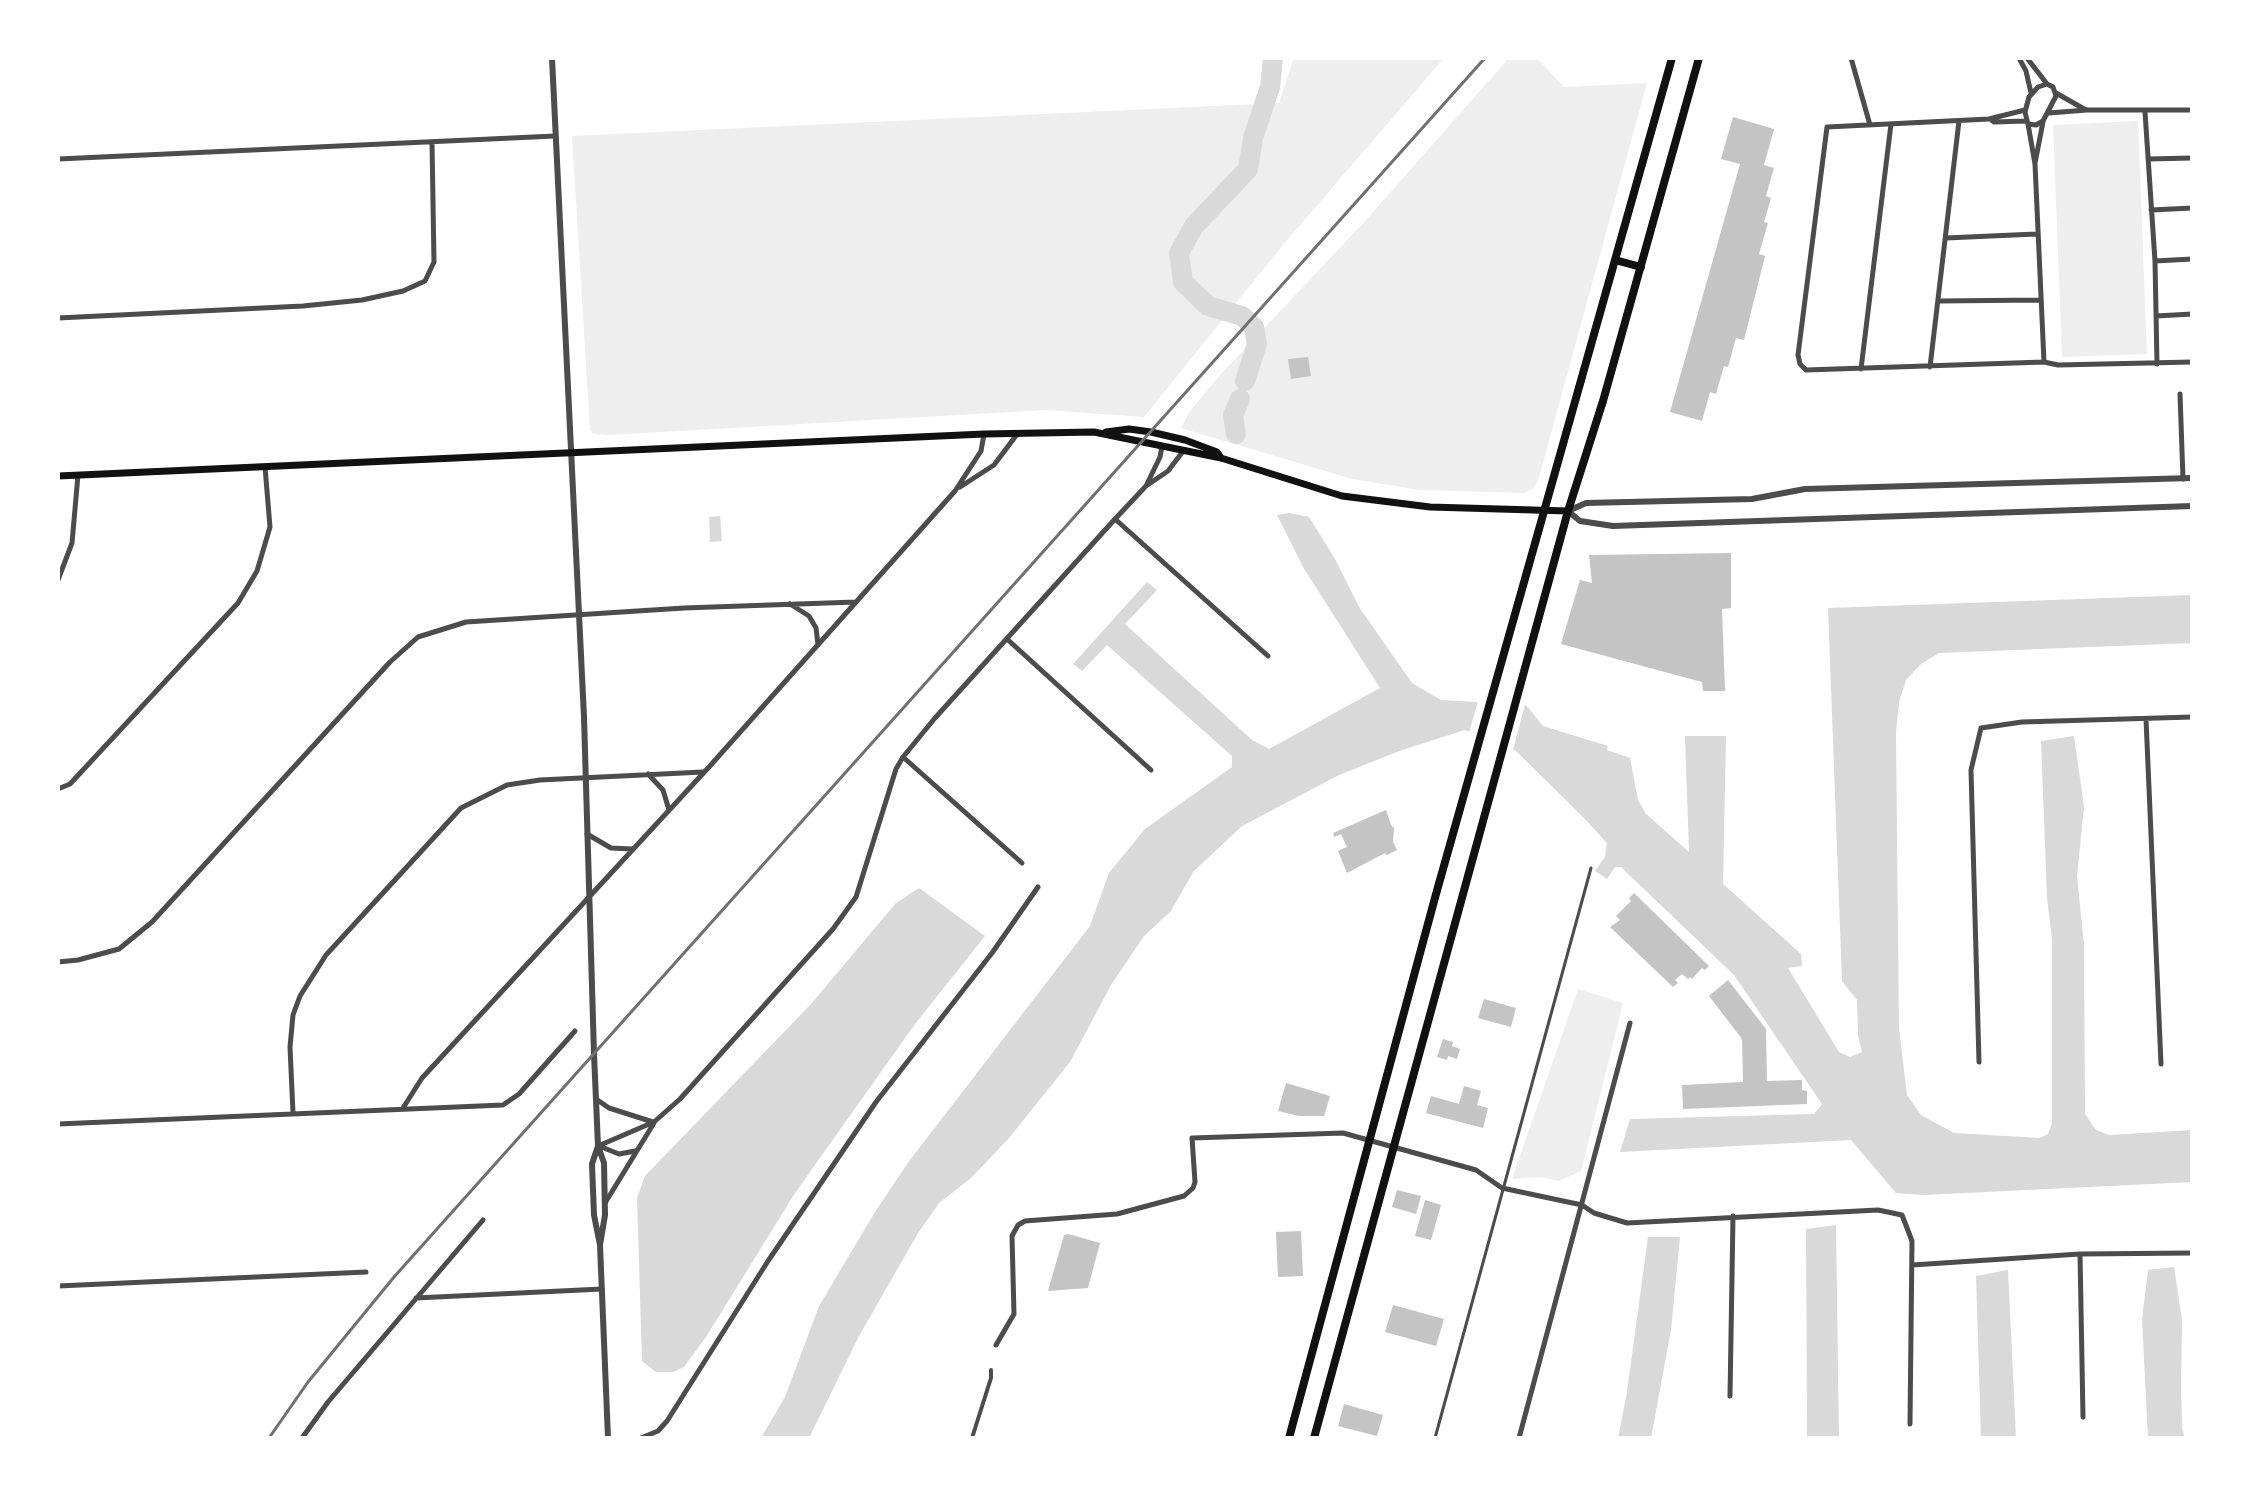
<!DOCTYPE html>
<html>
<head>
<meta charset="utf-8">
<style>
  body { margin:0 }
  #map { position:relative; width:2250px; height:1496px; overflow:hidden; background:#fff; font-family:Cabin,sans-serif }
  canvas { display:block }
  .frame { position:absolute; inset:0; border:60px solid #fff; pointer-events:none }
</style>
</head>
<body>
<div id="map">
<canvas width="2250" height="1496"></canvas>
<div class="frame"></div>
</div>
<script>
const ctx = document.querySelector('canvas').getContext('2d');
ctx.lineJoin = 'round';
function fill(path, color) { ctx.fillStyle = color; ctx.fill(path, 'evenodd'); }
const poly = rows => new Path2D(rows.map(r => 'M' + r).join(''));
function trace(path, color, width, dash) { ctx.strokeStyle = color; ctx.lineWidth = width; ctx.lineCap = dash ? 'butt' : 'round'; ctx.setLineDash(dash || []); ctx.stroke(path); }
const green = poly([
  [1294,58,1444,58,1282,246,1144,417,1046,410,609,435,593,434,590,430,572,136,1279,103],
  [1509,58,1537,58,1564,87,1647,83,1538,481,1533,489,1524,493,1420,490,1352,479,1181,428,1190,411,1222,373,1366,220],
  [2138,121,2147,354,2062,357,2053,125],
  [1578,989,1623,1003,1581,1171,1559,1181,1542,1177,1512,1179]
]);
const water = poly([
  [1289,513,1309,517,1335,559,1359,607,1412,683,1441,700,1526,705,1543,726,1608,746,1607,750,1630,758,1638,800,1646,814,1689,852,1685,736,1726,736,1723,884,1801,954,1802,966,1788,968,1839,1052,1850,1057,1862,1052,1858,1035,1857,1000,1842,981,1828,608,2192,595,2192,643,1939,653,1921,664,1906,680,1899,702,1896,733,1899,1028,1907,1095,1921,1115,1954,1133,2040,1138,2048,1134,2052,1123,2052,939,2047,898,2041,741,2074,736,2084,807,2077,876,2084,944,2085,1114,2096,1130,2109,1135,2192,1130,2192,1182,1924,1195,1896,1193,1851,1140,1620,1152,1630,1119,1814,1114,1822,1104,1734,975,1621,867,1615,867,1607,879,1595,871,1605,857,1607,843,1584,818,1515,750,1465,730,1402,750,1339,775,1242,826,1193,872,1171,911,1144,936,1111,985,1070,1062,1009,1138,971,1178,939,1203,918,1233,859,1336,809,1438,761,1438,785,1397,819,1306,875,1212,907,1164,1090,926,1109,873,1145,829,1232,767,1232,756,1107,645,1082,671,1073,664,1147,582,1157,590,1125,624,1252,740,1269,749,1380,688,1303,567,1277,515],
  [720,516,722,541,710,542,709,517],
  [919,888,985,936,915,1024,795,1193,706,1337,684,1367,673,1372,656,1372,642,1361,637,1198,645,1176,811,1004,896,903],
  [1836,1225,1839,1438,1807,1438,1806,1229],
  [1648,1237,1680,1237,1671,1330,1651,1438,1618,1438,1627,1392],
  [2174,1267,2182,1320,2181,1386,2182,1428,2185,1438,2148,1438,2142,1319,2148,1270],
  [2008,1270,2016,1438,1981,1438,1976,1276]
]);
const pier = poly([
  [1479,698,1526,701,1513,750,1468,736]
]);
const river = poly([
  [1245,381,1257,344,1254,327,1242,316,1208,306,1183,282,1179,253,1194,226,1248,169,1253,138,1270,87,1273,58],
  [1236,434,1233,415,1240,399]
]);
const building = poly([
  [1733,117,1774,129,1764,165,1774,168,1766,196,1771,198,1764,222,1768,223,1759,254,1765,256,1744,340,1736,338,1728,367,1724,366,1716,394,1710,392,1702,421,1670,412,1740,164,1721,159],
  [1308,357,1311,376,1291,379,1288,359],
  [1731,553,1731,608,1722,609,1725,691,1703,691,1702,682,1561,644,1580,580,1592,583,1589,555],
  [1386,810,1391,825,1394,828,1393,842,1397,850,1387,855,1385,853,1347,873,1338,851,1347,847,1341,834,1334,837,1333,833],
  [1634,893,1709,966,1705,970,1702,968,1692,979,1690,977,1688,979,1682,974,1675,980,1678,983,1673,987,1610,927,1620,920,1616,916,1631,901,1629,898],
  [1728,980,1766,1029,1767,1081,1802,1080,1802,1090,1807,1091,1807,1104,1683,1109,1682,1085,1743,1082,1742,1039,1709,996],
  [1484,999,1516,1008,1511,1027,1478,1018],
  [1443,1039,1453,1042,1452,1046,1460,1049,1457,1059,1448,1056,1447,1060,1437,1057],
  [1286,1083,1330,1096,1324,1116,1299,1116,1278,1111],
  [1464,1086,1481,1091,1477,1105,1488,1108,1483,1128,1426,1113,1431,1096,1459,1104],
  [1397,1190,1421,1196,1416,1214,1392,1207],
  [1425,1200,1441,1205,1431,1240,1415,1236],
  [1301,1231,1303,1276,1278,1277,1276,1232],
  [1068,1234,1100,1243,1088,1288,1048,1291,1064,1235],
  [1393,1305,1444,1319,1436,1346,1385,1332],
  [1344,1404,1383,1415,1377,1436,1338,1426]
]);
const service = poly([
  [1435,1438,1591,868]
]);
const pedestrian = poly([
  [972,1438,991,1378,991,1370]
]);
const minor = poly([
  [1851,58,1870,125],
  [2019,58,2026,71,2031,93],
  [2027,58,2047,84,2053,87,2056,96,2043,121,2036,125,2028,124,2025,112,2029,97,2038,87,2047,84],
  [2056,93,2086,110],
  [2025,110,1989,119,1827,127,1798,355,1800,364,1806,370,2044,362,2058,365,2192,362],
  [2145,112,2155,261,2157,364],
  [2049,113,2087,110,2192,110],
  [1990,119,1994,122,2026,121],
  [2028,124,2035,164,2044,362],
  [58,159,555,136],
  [2148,159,2192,158],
  [2035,163,2043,122],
  [2151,210,2192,208],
  [1946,238,2036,234],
  [2155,261,2192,259],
  [1939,301,2040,300],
  [2156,316,2192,314],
  [58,318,303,306,362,300,403,291,425,281,434,262,432,142],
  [1930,367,1959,121],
  [1861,369,1891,124],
  [2180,394,2183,479],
  [1146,486,1160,457,1162,446],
  [960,487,994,465,1018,433],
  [1115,519,1268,656],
  [58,580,72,543,78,475],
  [790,604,809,616,816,628,818,645],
  [1007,639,1151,770],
  [2146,719,2161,1064],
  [903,757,1022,863],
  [648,774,663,790,669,810],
  [58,789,70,784,238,603,257,571,270,527,265,467],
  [587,834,611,848,632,849],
  [58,962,78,960,119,949,152,922,390,662,418,637,466,622,684,608,856,602],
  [1979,1062,1971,770,1981,728,2022,722,2192,717],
  [596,1099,609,1108,653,1122],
  [403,1108,422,1078,709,767,955,491,981,451,984,434],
  [293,1113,290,1047,293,1015,300,996,326,955,461,808,507,785,540,780,703,772],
  [58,1124,503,1105,519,1094,575,1031],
  [598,1146,654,1122,680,1099,833,929,856,897,896,769,903,757,935,718,1115,519,1146,486,1168,471,1184,450],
  [599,1146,619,1154,635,1151],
  [605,1203,654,1123],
  [2080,1254,2083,1417],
  [1912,1265,2080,1254,2192,1253],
  [58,1286,366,1272],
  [416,1298,602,1289],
  [996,1345,1014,1314,1012,1236,1018,1225,1025,1221,1117,1214,1184,1196,1193,1188,1195,1182,1192,1138,1343,1133,1476,1170,1502,1188,1582,1205,1594,1213,1627,1223,1878,1210,1902,1215,1912,1241,1910,1424],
  [1730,1396,1733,1216],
  [302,1438,328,1402,483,1220],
  [641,1438,658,1431,667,1421,768,1261,876,1102,992,953,1038,887],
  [1519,1438,1630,1023]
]);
const tertiary = poly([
  [552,58,584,717,594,1054,598,1146,604,1163,605,1215,600,1245],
  [2192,478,1805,489,1752,499,1586,503,1568,511,1580,521,1613,526,2192,506],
  [598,1146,592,1164,594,1215,600,1245,608,1438]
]);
const secondary = poly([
  [1106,432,1129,429,1151,432,1185,440,1217,452,1221,458],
  [58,476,984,434,1094,432,1221,458,1342,496,1430,507,1568,511]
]);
const primary = poly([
  [1615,260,1641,267],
  [1289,1438,1436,894,1672,58],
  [1314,1438,1568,511,1603,401,1699,58]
]);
const rail = poly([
  [269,1438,308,1382,394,1277,1485,58]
]);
fill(green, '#eee');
fill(water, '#d9d9d9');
fill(pier, '#fff');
trace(river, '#d9d9d9', 20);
fill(building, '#c4c4c4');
trace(service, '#4c4c4c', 3);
trace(pedestrian, '#4c4c4c', 4);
trace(minor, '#4c4c4c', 5);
trace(tertiary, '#4c4c4c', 6);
trace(secondary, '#111', 7);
trace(primary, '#111', 8);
trace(rail, '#707070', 3);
</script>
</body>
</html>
